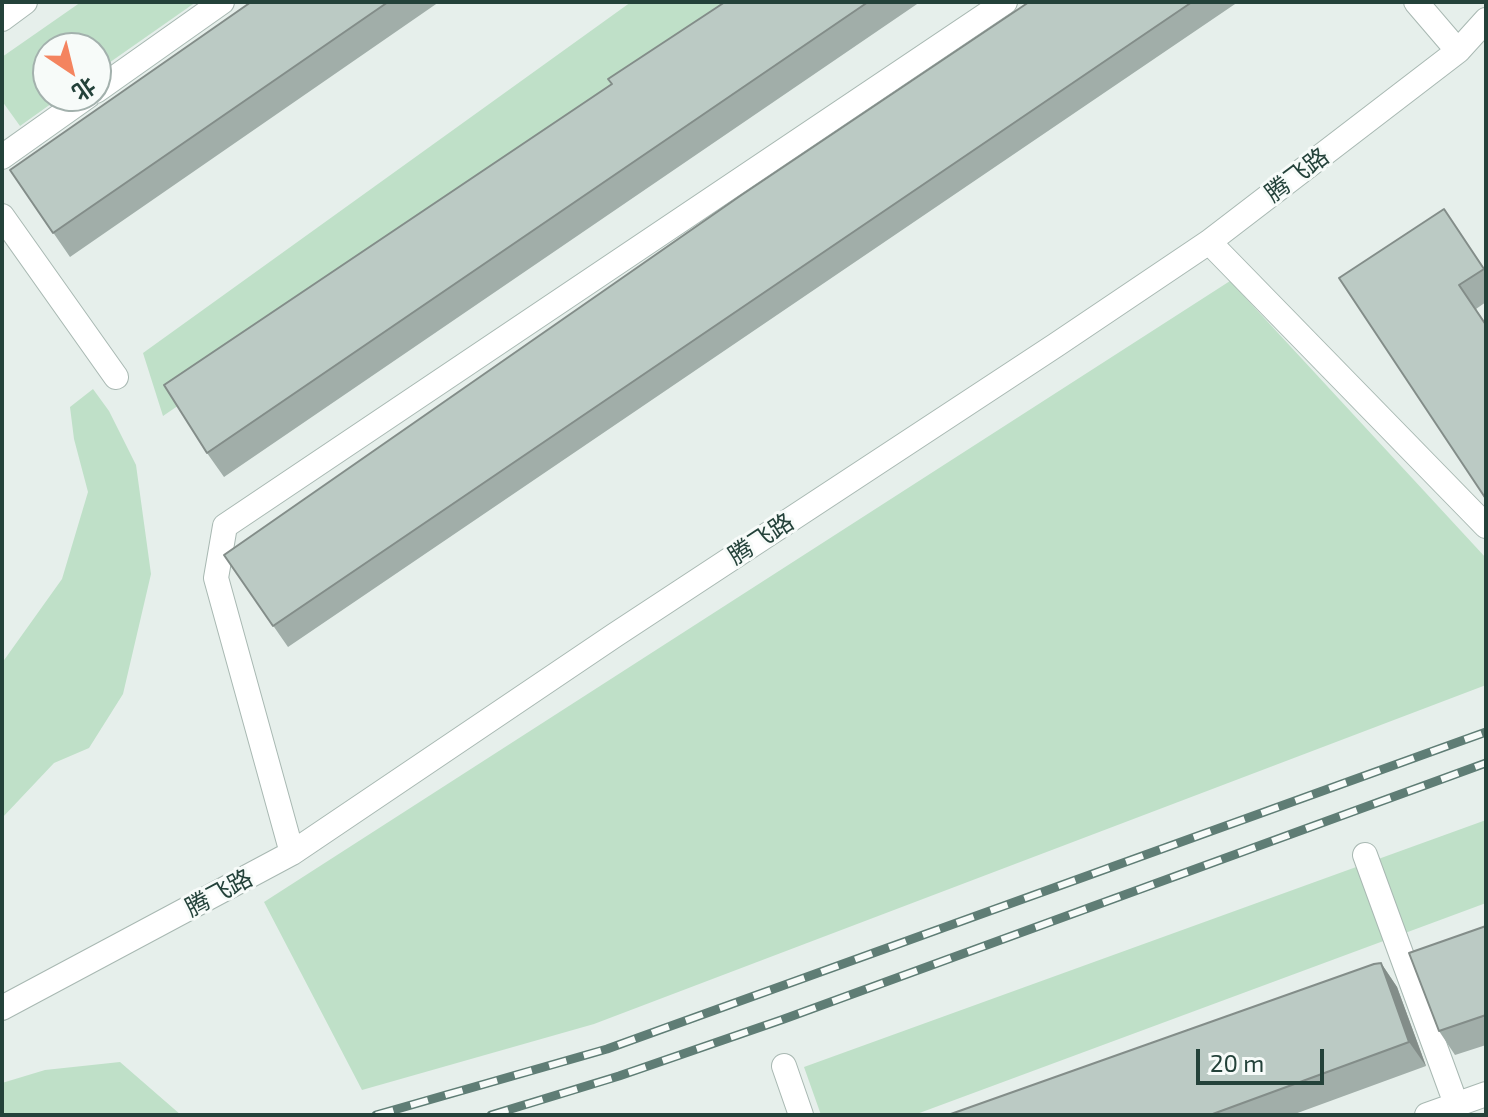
<!DOCTYPE html>
<html>
<head>
<meta charset="utf-8">
<style>
  body { margin:0 }
  #map { position:relative; width:1488px; height:1117px; overflow:hidden; background:#e6efeb; font-family:"Exo 2","Noto Sans SC",sans-serif }
  canvas { display:block }
  .frame { position:absolute; inset:0; border:4px solid #24423a; pointer-events:none }
  .north { position:absolute; left:32px; top:32px; width:80px; height:80px; box-sizing:border-box; background:#f7fbf9; border:2px solid #a3b1ad; border-radius:50%; rotate:145deg; font-size:22px; font-weight:700; line-height:32px; text-align:center; color:#24423a }
  .north::after { content:''; display:block; margin:auto; width:28px; height:36px; background:#f4845f; clip-path:polygon(50% 0,100% 100%,50% 72%,0 100%) }
  .scale { position:absolute; left:1196px; top:1049px; width:128px; height:36px; box-sizing:border-box; border:4px solid #24423a; border-top:0; padding-left:10px; font-size:24px; line-height:28px; white-space:nowrap; color:#24423a; -webkit-text-stroke:6px #f7fbf9; paint-order:stroke }
</style>
</head>
<body>
<div id="map">
<canvas width="1488" height="1117"></canvas>
<div class="frame"></div>
<div class="north">北</div>
<div class="scale">20 m</div>
</div>
<script>
const ctx = document.querySelector('canvas').getContext('2d');
ctx.lineJoin = 'round';
function fill(path, color) { ctx.fillStyle = color; ctx.fill(path, 'evenodd'); }
const poly = rows => new Path2D(rows.map(r => 'M' + r).join(''));
function trace(path, color, width, dash) { ctx.strokeStyle = color; ctx.lineWidth = width; ctx.lineCap = dash ? 'butt' : 'round'; ctx.setLineDash(dash || []); ctx.stroke(path); }
function drawText(font, color, halo, rows, align = 'center') {
  ctx.font = font + ' "Exo 2","Noto Sans SC",sans-serif'; ctx.lineWidth = 6; ctx.setLineDash([]); ctx.textBaseline = 'middle'; ctx.strokeStyle = halo; ctx.fillStyle = color; for (const [text, x, y, turn = 0] of rows) {
    ctx.save(); ctx.translate(x, y); ctx.rotate((+turn || 0) * Math.PI / 180); ctx.textAlign = isNaN(turn) ? turn : align; if (halo) ctx.strokeText(text, 0, 0); ctx.fillText(text, 0, 0); ctx.restore();
  }
}
const green = poly([
  [81,2,196,2,96,72,96,48,48,48,48,96,62,96,20,126,2,101,2,57],
  [631,2,769,2,163,416,143,353],
  [1230,281,1486,558,1486,685,594,1024,362,1090,264,902],
  [93,389,109,411,136,465,151,574,123,694,89,748,54,763,2,818,2,663,62,579,88,492,74,439,70,407],
  [1486,820,1486,903,914,1115,821,1115,804,1067],
  [120,1062,181,1115,2,1115,2,1083,45,1070]
]);
const minor = poly([
  [1416,2,1458,51],
  [2,19,25,2],
  [96,91,222,2],
  [2,157,88,96],
  [2,216,116,377],
  [1209,242,1486,526],
  [292,853,216,578,225,526,1005,2],
  [1365,855,1456,1104],
  [2,1008,292,853,615,635,1056,345,1209,242,1458,51,1486,20],
  [784,1066,801,1115],
  [1427,1115,1486,1094]
]);
const rail = poly([
  [376,1115,607,1049,1486,732],
  [491,1115,619,1076,784,1019,1486,763]
]);
const wall = poly([
  [251,2,439,2,70,257,10,170],
  [725,2,920,2,224,477,207,453,612,84],
  [1029,2,1238,2,288,647,224,555],
  [1444,209,1486,271,1486,302,1476,309,1486,324,1486,499],
  [1486,926,1486,1045,1455,1055,1439,1031],
  [1381,963,1397,987,1426,1066,1292,1115,948,1115]
]);
const shadedWall = poly([
  [1381,963,1397,987,1426,1066,1409,1042]
]);
const building = poly([
  [251,2,388,2,53,233,10,170,251,2],
  [725,2,868,2,207,453,164,385,612,84,608,79,725,2],
  [1029,2,1192,2,273,626,224,555,740,196,1029,2],
  [1444,209,1484,269,1459,285,1486,325,1486,499,1339,278,1444,209],
  [1486,926,1486,1015,1439,1031,1409,953,1486,926],
  [1381,963,1409,1042,1210,1115,948,1115,1374,964,1381,963]
]);
const streetNames = [
  ["腾飞路",1297,175,-37],
  ["腾飞路",761,539,-33],
  ["腾飞路",219,893,-28]
];
fill(green, '#bfe0c8');
trace(minor, '#a8b8b2', 26);
trace(minor, '#fff', 24);
trace(rail, '#5f7d75', 9);
trace(rail, '#f7fbf9', 6, [18]);
fill(wall, '#a1aea9');
fill(shadedWall, '#838d89');
fill(building, '#bbcac4');
trace(building, '#838d89', 2);
drawText('24px', '#24423a', '#f7fbf9', streetNames);
</script>
</body>
</html>
